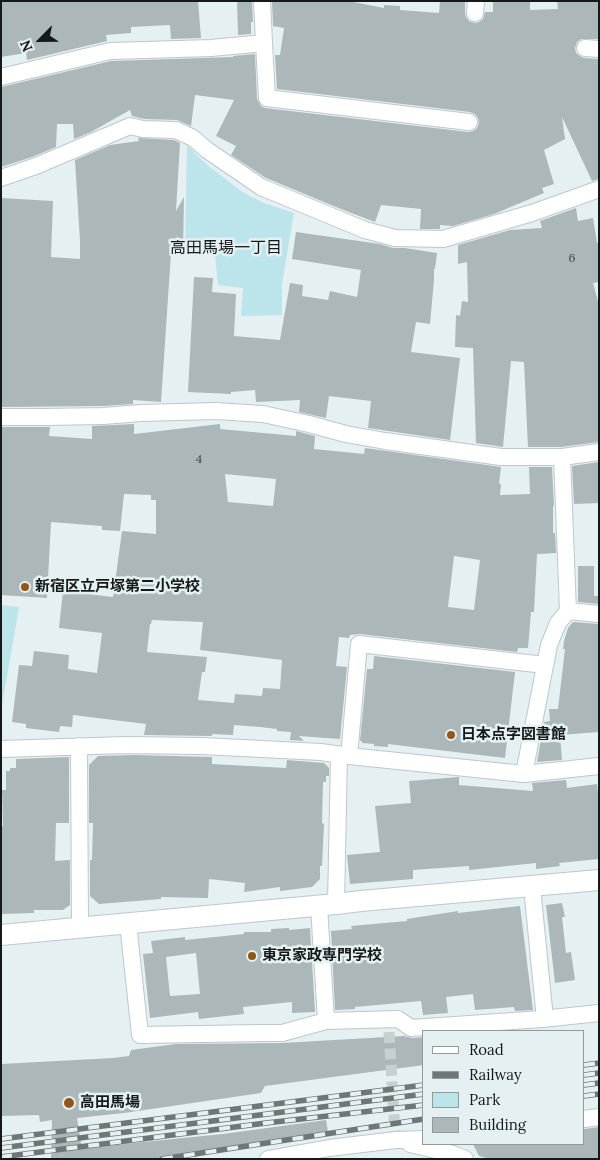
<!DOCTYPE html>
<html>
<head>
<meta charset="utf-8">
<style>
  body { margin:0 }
  #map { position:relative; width:600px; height:1160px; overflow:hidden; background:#e5f0f2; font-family:Lora,serif }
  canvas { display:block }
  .frame { position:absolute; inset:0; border:2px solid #151919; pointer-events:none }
  .legend { position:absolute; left:422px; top:1030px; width:162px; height:115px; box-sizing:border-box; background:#e5f0f2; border:1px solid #929a9b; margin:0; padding:6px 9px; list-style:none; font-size:15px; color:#151919 }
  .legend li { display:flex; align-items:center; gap:10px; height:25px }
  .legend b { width:25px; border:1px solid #929a9b }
  .north { position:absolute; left:15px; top:15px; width:50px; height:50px; -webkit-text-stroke:4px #e5f0f2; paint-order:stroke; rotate:247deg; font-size:14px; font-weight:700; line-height:20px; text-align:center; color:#151919 }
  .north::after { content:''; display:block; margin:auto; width:18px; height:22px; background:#151919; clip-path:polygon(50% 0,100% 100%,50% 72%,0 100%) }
</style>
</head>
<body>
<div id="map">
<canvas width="600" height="1160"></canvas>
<div class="frame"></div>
<ul class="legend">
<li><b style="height:6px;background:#fff"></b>Road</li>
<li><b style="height:6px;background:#6f7677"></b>Railway</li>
<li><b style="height:14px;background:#bce4eb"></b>Park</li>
<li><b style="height:14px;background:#acb7b9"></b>Building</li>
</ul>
<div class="north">N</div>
</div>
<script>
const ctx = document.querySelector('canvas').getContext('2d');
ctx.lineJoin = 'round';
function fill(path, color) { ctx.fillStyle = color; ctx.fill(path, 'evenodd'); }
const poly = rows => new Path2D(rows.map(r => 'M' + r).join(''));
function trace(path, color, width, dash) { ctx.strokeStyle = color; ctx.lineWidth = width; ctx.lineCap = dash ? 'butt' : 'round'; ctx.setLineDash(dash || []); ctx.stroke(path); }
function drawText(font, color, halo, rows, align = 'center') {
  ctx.font = font + ' Lora,"Noto Sans JP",serif'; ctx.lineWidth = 5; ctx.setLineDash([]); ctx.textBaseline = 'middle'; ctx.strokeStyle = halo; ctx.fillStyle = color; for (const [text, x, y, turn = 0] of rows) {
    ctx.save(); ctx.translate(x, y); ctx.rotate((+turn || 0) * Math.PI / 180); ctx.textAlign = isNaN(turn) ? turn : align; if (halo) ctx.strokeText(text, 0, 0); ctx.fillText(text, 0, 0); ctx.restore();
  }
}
const green = poly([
  [187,145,207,165,244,193,264,203,294,213,282,284,282,315,241,316,243,288,218,285,215,255,185,253],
  [1,605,19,607,1,711]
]);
const building = poly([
  [1,1,198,1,201,38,171,39,170,25,131,27,131,33,106,35,107,41,27,60,26,53,1,57],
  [237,1,252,1,253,22,251,22,251,34,238,35],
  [272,1,348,1,384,8,384,5,400,6,400,10,439,13,440,1,465,1,465,13,466,17,469,21,475,23,479,22,483,19,485,12,493,12,493,1,530,1,530,10,558,9,557,1,599,1,599,39,581,39,577,42,575,48,576,53,580,56,584,58,599,59,599,179,592,181,562,117,565,139,544,150,554,184,542,188,544,193,494,214,453,226,440,225,440,229,420,229,421,209,381,205,375,222,341,209,266,178,231,155,236,146,216,136,234,100,195,95,191,126,177,120,144,119,132,116,130,110,91,132,74,139,73,124,57,124,56,147,32,157,1,167,1,87,111,61,233,57,233,56,255,54,257,99,261,106,265,108,468,132,473,131,477,128,479,123,478,118,475,114,470,112,277,89,275,55,280,55,284,28,273,26],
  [138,138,174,140,180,143,176,211,184,197,183,253,171,253,161,402,133,400,133,404,103,406,1,407,1,198,53,201,51,257,80,259,80,241,75,160,110,145,139,141],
  [576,208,578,221,593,218,597,243,599,243,599,282,593,283,599,305,599,442,561,447,528,447,524,362,511,361,503,447,476,443,473,348,455,347,456,315,460,316,462,301,468,302,467,262,458,264,458,245,510,230,542,228,540,221],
  [296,232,380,244,393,248,405,248,437,253,435,269,434,269,434,280,430,324,416,322,411,352,460,358,450,440,368,428,371,401,329,396,326,418,299,412,300,400,256,402,255,390,231,392,231,394,188,392,194,277,213,278,212,292,236,294,234,336,280,340,290,283,303,285,302,296,328,300,330,291,357,297,361,270,292,259],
  [134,424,134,434,220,424,220,429,296,436,296,431,315,436,314,449,364,454,365,448,501,467,499,484,501,484,500,495,530,494,529,467,552,467,554,506,553,506,553,533,555,533,556,553,537,554,534,612,531,612,528,648,518,648,517,652,360,634,350,635,349,638,339,637,336,666,347,667,340,739,299,736,304,741,290,740,291,732,277,731,277,729,260,727,234,725,233,735,212,734,212,736,144,735,146,724,73,715,72,727,60,726,59,732,26,728,26,724,12,722,19,665,32,666,34,651,69,655,68,669,97,673,102,633,59,628,63,591,113,597,122,531,156,534,156,500,151,500,151,495,124,494,120,531,102,530,102,526,51,522,47,598,1,595,1,427,50,427,49,436,92,439,92,426],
  [225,474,276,479,273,506,228,502],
  [454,556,480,560,474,610,448,607],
  [152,620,203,622,200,650,282,660,280,689,263,688,262,696,235,694,234,703,198,700,202,672,205,672,207,657,147,652,150,624,151,624],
  [599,462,599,503,574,504,572,466],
  [578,566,594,566,594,596,599,596,599,604,578,602],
  [573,622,599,624,599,732,560,735,562,760,537,762,544,722,550,721,549,709,558,709,565,649,563,649,564,641,568,628],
  [374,656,515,672,505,758,388,744,388,747,374,746,374,744,362,743,362,741,360,741,367,669,373,669],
  [134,755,212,757,212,764,286,768,287,760,324,763,329,768,329,776,326,776,326,782,323,782,322,823,324,824,322,866,320,866,320,879,312,887,280,891,280,887,244,892,245,883,209,879,208,898,161,897,161,899,99,904,90,896,90,860,92,860,93,823,89,823,89,765,98,756],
  [69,757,69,823,56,823,55,861,70,860,70,905,63,910,34,910,34,913,1,914,1,826,3,826,2,790,6,790,6,771,10,771,10,768,16,768,16,759],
  [459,777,459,785,533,791,532,783,566,780,567,788,597,784,599,801,599,859,559,863,560,866,536,869,536,863,469,870,469,866,413,870,413,879,350,884,347,855,380,852,375,806,411,803,409,781],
  [562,903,565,917,562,917,566,953,571,952,575,980,555,983,546,905],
  [520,906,533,1010,515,1011,514,1007,475,1010,473,994,446,997,448,1013,423,1015,421,1001,355,1007,355,1009,335,1010,331,931,352,929,351,926,407,921,407,919,458,911,458,913],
  [289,928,289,930,310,928,315,1012,292,1013,292,1002,243,1007,244,1014,199,1019,198,1012,150,1018,143,954,153,953,151,941,185,937,185,940,244,934,244,932,271,932,271,929],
  [196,953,200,994,170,996,166,957],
  [404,1036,412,1038,424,1037,424,1065,265,1086,261,1093,124,1113,77,1118,82,1149,143,1142,223,1134,326,1120,328,1132,158,1159,51,1159,52,1120,40,1122,39,1115,1,1116,1,1064,113,1058,129,1056,131,1050,176,1044,282,1043],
  [599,1127,599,1159,490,1159,479,1156,473,1144,584,1144,584,1129]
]);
const pedestrianTunnel = poly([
  [389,1032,394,1116,396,1140]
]);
const minor = poly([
  [475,13,476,1],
  [264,43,267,98,469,122],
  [585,48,599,49],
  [1,77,110,51,211,48,264,43,262,1],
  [1,178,36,166,130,126,143,129,176,130,193,138,207,150,261,187,365,230,395,238,443,239,532,213,599,189],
  [1,417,43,417,103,416,141,413,216,411,263,414,309,424,346,434,385,441,501,457,562,457,599,452],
  [568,611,599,614],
  [79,746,80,927],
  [1,749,126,745,202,746,321,752,349,756,524,774,599,766],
  [349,756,359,644,545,665],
  [524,774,549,645,558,623,568,611,562,457],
  [532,887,545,1019],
  [336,904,339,755],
  [319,906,326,1021],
  [128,923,140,1035,261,1033,282,1033,326,1021,398,1019,411,1028,542,1019,599,1013],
  [584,1119,599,1117],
  [410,1144,453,1154,465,1159],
  [268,1159,329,1148,396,1140,424,1139]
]);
const tertiary = poly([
  [1,935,336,904,361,901,599,880]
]);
const rail = poly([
  [584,1065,599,1063],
  [584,1075,599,1073],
  [584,1085,599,1083],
  [584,1096,599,1094],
  [1,1139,424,1085],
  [1,1148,424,1094],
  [1,1157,266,1123,424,1105],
  [162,1159,424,1119]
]);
const markers = [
  [25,587,5,"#93551a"],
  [451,735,5,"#93551a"],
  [252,956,5,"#93551a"],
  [69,1103,6,"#93551a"]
];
const numberNames = [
  ["6",572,259],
  ["4",199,460]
];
const poiNames = [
  ["新宿区立戸塚第二小学校",35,587],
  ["日本点字図書館",461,735],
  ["東京家政専門学校",262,956],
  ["高田馬場",80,1103]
];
const neighbourhoodNames = [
  ["高田馬場一丁目",226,248]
];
fill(green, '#bce4eb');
fill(building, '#acb7b9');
trace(pedestrianTunnel, '#c6d0d1', 11, [11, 5.5]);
trace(minor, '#bdc8ca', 18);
trace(tertiary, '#bdc8ca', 22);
trace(minor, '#fff', 16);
trace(tertiary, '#fff', 20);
trace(rail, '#6f7677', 5.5);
trace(rail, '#e5f0f2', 4, [11]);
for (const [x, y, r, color] of markers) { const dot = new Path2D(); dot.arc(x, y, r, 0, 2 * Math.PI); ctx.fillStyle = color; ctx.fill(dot); trace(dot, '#e5f0f2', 2); }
drawText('12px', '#3b4041', null, numberNames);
drawText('bold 15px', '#151919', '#e5f0f2', poiNames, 'left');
drawText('16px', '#151919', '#e5f0f2', neighbourhoodNames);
</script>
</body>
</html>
